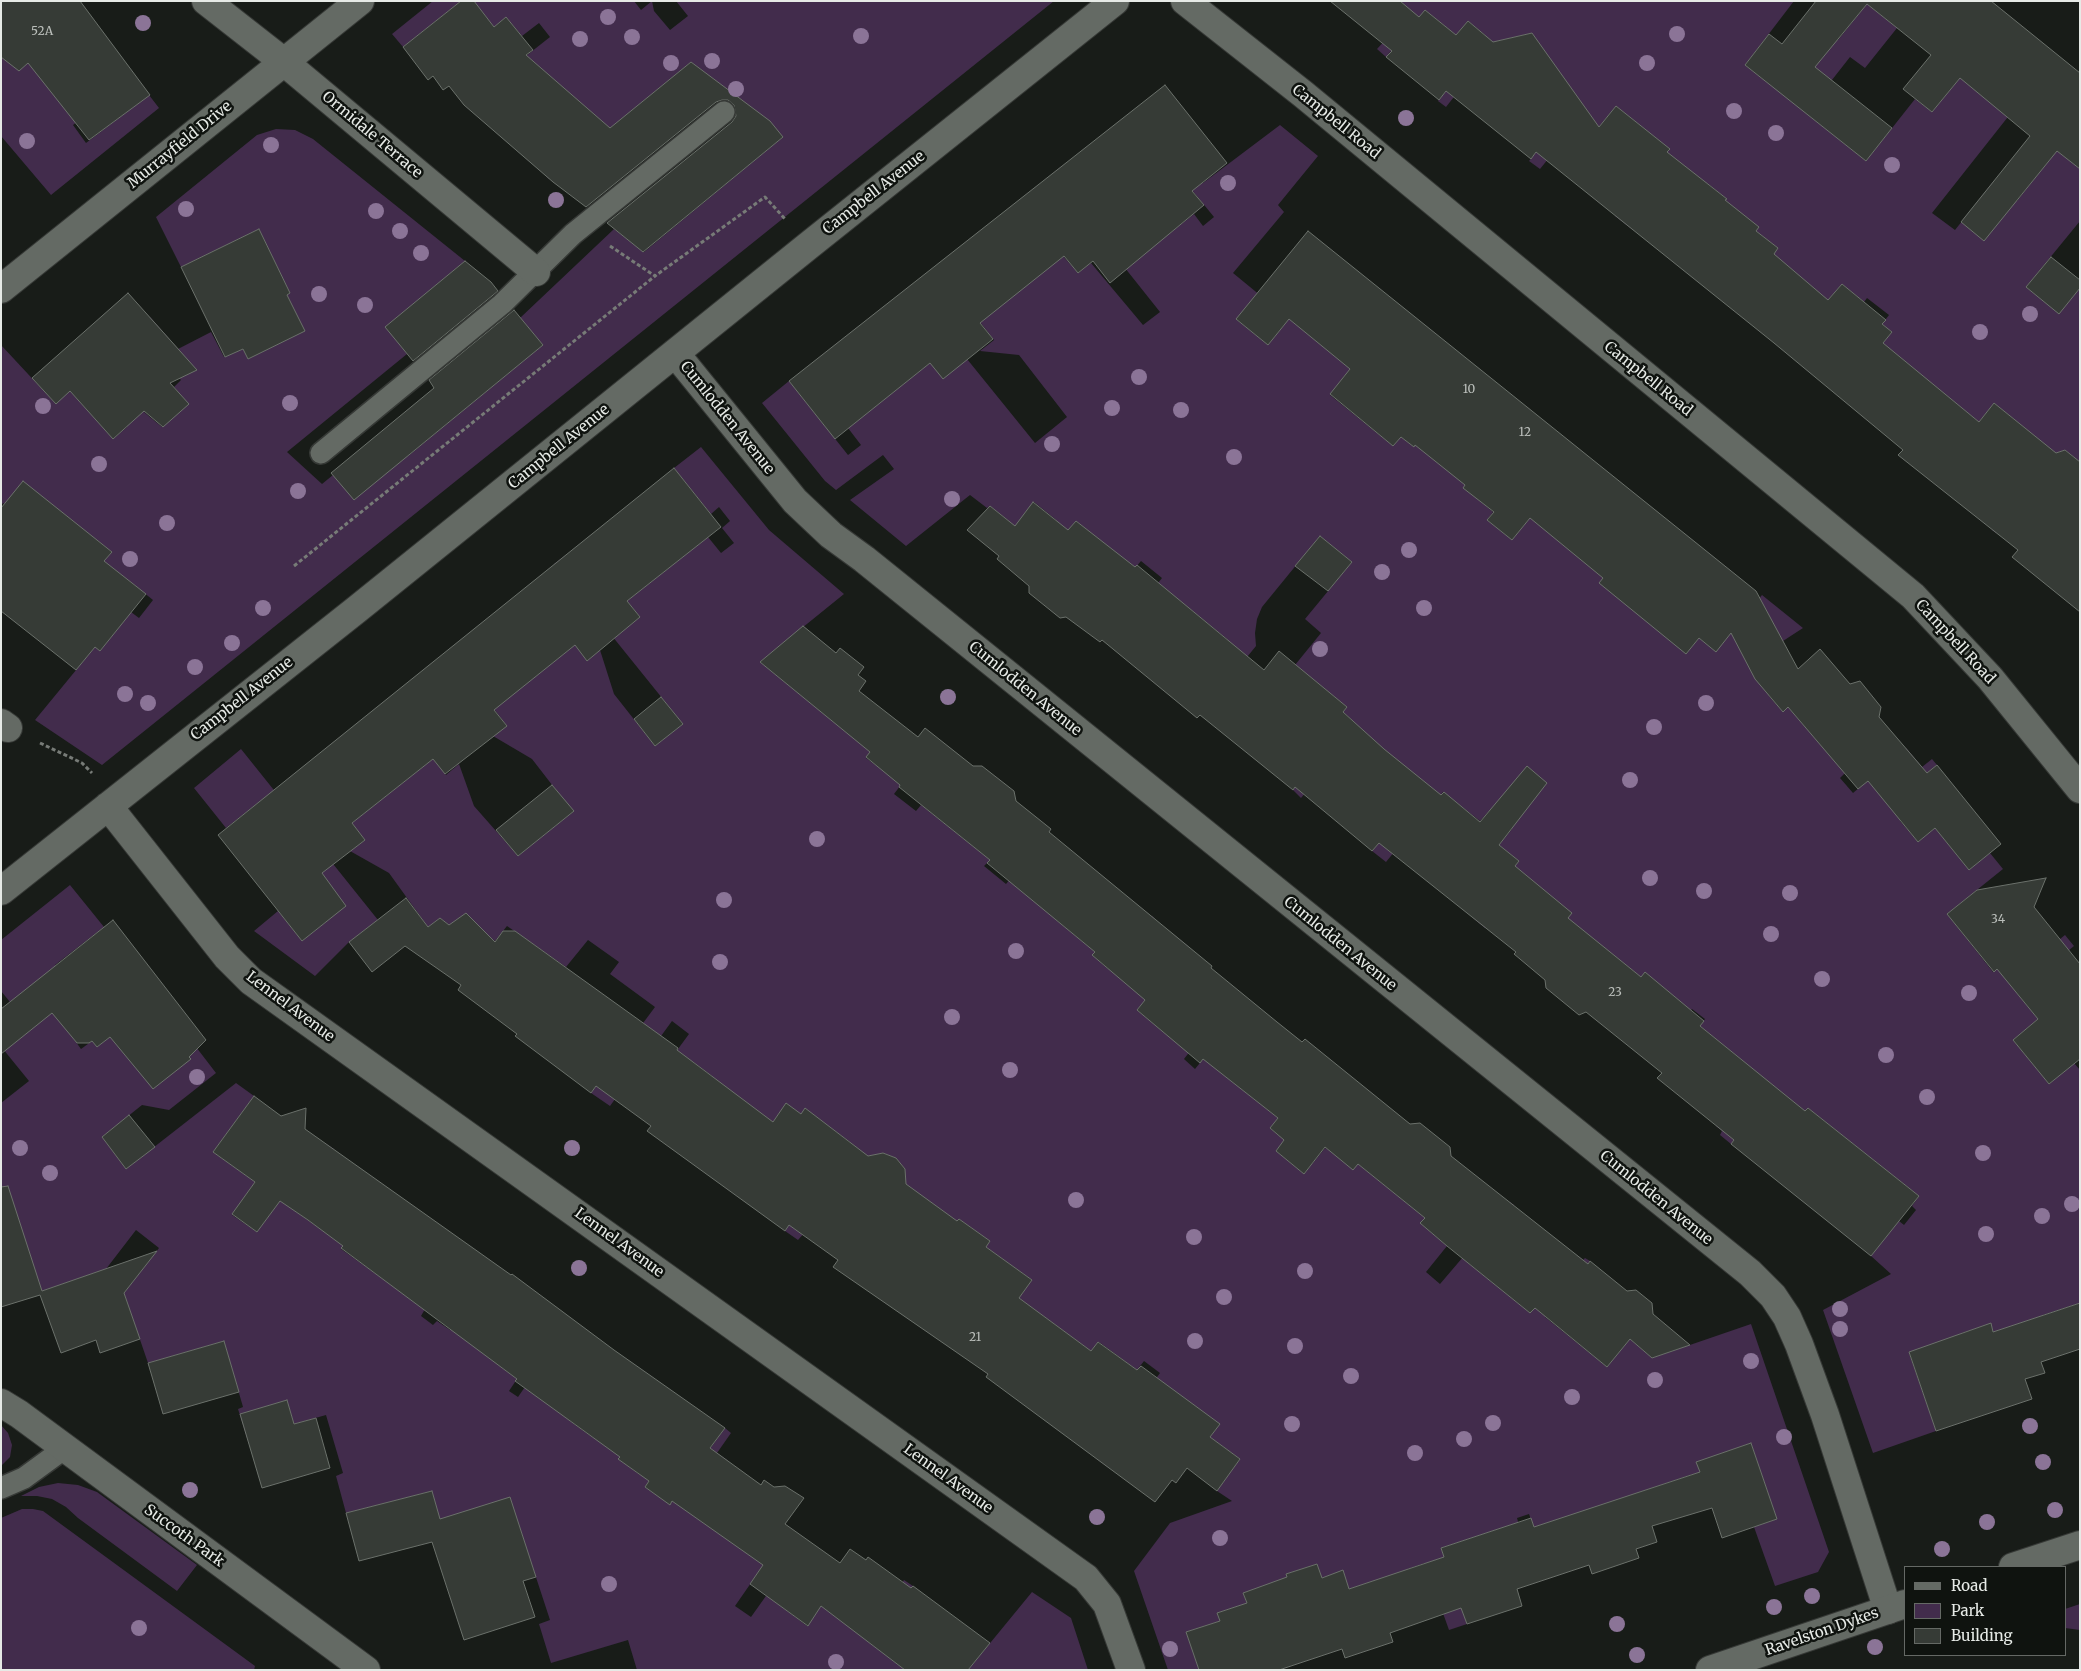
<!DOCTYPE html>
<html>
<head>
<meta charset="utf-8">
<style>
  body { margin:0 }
  #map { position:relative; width:2081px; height:1671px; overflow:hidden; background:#181c18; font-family:Merriweather,serif }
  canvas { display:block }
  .frame { position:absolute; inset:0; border:2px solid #e6eae6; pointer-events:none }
  .legend { position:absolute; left:1904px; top:1566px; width:162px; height:90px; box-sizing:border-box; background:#0f130f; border:1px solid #656965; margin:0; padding:6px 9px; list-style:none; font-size:15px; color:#e6eae6 }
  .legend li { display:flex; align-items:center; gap:10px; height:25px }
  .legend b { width:25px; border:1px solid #656965 }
</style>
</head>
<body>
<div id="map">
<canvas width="2081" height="1671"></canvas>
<div class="frame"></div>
<ul class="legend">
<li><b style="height:6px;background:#646a64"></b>Road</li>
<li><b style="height:14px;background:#422c4c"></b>Park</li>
<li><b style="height:14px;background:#363b36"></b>Building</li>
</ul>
</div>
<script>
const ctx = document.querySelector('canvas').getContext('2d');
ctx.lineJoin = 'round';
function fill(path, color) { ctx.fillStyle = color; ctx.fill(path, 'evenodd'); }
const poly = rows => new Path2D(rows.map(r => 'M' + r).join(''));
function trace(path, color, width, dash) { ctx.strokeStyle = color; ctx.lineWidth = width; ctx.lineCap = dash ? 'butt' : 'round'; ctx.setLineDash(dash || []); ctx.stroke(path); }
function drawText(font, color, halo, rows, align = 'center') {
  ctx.font = font + ' Merriweather,serif'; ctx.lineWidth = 5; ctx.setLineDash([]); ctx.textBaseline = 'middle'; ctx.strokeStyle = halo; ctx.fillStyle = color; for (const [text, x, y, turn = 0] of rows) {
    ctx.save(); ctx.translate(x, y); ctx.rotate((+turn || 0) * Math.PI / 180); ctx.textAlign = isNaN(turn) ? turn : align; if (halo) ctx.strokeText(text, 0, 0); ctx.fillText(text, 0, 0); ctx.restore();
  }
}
const green = poly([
  [433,1,461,1,403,47,392,34],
  [474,1,634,1,641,10,652,1,654,11,670,30,688,16,676,1,1054,1,102,765,35,720,95,647,100,651,131,612,139,618,153,600,128,580,89,578,112,552,97,540,5,503,1,504,1,345,55,403,70,391,113,439,127,427,123,388,145,413,162,427,188,404,174,387,181,380,136,329,150,317,178,349,211,332,224,357,243,349,248,359,304,331,287,295,290,293,259,229,181,267,156,217,257,135,276,129,295,130,313,139,465,261,386,327,407,354,287,452,322,484,333,475,408,456,543,345,520,318,614,229,644,252,783,137,691,62,549,179,544,174,595,115,498,78,550,37,539,23,522,36,506,17,494,27],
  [1400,1,1794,1,1745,65,1764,80,1812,20,1838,40,1867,4,1897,28,1865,68,1850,57,1806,113,1866,161,1915,99,1932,112,1960,78,2030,89,1932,213,1955,230,1993,182,2017,201,2057,150,2080,169,2080,221,2026,287,2059,313,2080,288,2080,477,2074,457,2065,450,2059,452,1996,533,1992,530,2019,496,2027,430,1994,403,1979,422,1882,344,1892,332,1882,324,1889,315,1867,298,1864,302,1842,284,1828,300,1731,308,1778,248,1756,231,1713,216,1727,199,1707,183,1703,188,1633,230,1615,216,1669,149,1616,106,1584,145,1569,133,1540,169,1529,161,1566,115,1532,33,1498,41,1446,107,1438,101,1477,53,1485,35,1468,21,1456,35,1425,10,1386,57,1377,49,1388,37,1407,7],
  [55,42,87,114,73,125,86,143,149,95,159,108,51,195,1,136,1,57,19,70],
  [1280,125,1318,156,1278,205,1284,212,1233,273,1261,296,1237,320,1268,345,1285,324,1286,316,1354,371,1345,375,1330,395,1393,446,1401,437,1414,447,1428,430,1465,485,1479,500,1493,512,1487,520,1512,540,1530,518,1615,543,1686,654,1699,638,1716,651,1762,595,1803,628,1783,641,1769,696,1782,711,1788,707,1814,737,1845,773,1840,778,1853,793,1906,748,1922,767,1932,759,1937,765,1905,791,1918,807,1900,821,1918,842,1935,828,1969,870,1990,853,2003,869,1947,914,1993,972,2025,947,2060,939,2065,935,2074,946,2017,993,2038,1019,2013,1040,2049,1084,2074,1063,2080,1070,2080,1303,2043,1315,2052,1344,2006,1368,1990,1324,1962,1333,1969,1356,1909,1353,1936,1431,1873,1453,1823,1310,1891,1274,1871,1256,1899,1221,1904,1225,1916,1210,1912,1206,1919,1196,1808,1108,1798,1120,1758,1110,1731,1144,1720,1135,1722,1131,1716,1126,1758,1074,1700,1026,1705,1019,1692,1009,1655,1055,1645,973,1641,977,1604,948,1489,923,1485,928,1473,918,1519,861,1499,845,1512,829,1489,811,1480,821,1443,792,1386,862,1372,851,1425,789,1359,729,1301,798,1293,790,1351,719,1343,712,1347,707,1295,665,1321,633,1305,619,1352,562,1320,536,1262,607,1257,619,1255,633,1256,646,1239,667,1227,639,1190,609,1140,670,1140,606,1162,578,1141,561,1124,581,1098,539,1076,521,1065,534,1055,519,1034,502,1024,514,1029,519,988,547,1009,521,990,506,987,508,970,495,906,546,850,500,894,469,883,455,836,490,825,481,762,403,789,381,848,455,861,445,848,428,930,363,967,359,1035,443,1067,417,1019,355,980,351,994,340,980,322,1063,256,1078,273,1091,263,1143,325,1160,312,1051,175,1062,166,1170,233,1194,214,1203,226,1214,217,1187,184,1203,183],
  [701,447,769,530,844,594,760,662,851,736,892,726,866,758,881,769,920,760,894,794,916,811,921,805,990,860,984,866,1006,884,1034,850,1055,919,1095,952,1092,955,1108,969,1152,916,1155,919,1120,962,1138,977,1173,934,1189,947,1137,1010,1162,1031,1191,1050,1184,1059,1195,1069,1220,1038,1224,1075,1278,1118,1270,1128,1279,1136,1297,1125,1276,1151,1304,1174,1325,1148,1358,1164,1425,1218,1420,1223,1447,1246,1426,1272,1440,1284,1510,1202,1514,1205,1468,1263,1530,1313,1577,1255,1583,1260,1585,1258,1590,1261,1545,1317,1607,1367,1630,1339,1652,1358,1751,1324,1829,1552,1818,1572,1775,1586,1754,1527,1777,1519,1751,1443,1697,1462,1711,1506,1693,1474,1534,1528,1529,1514,1517,1518,1521,1532,1496,1530,1441,1548,1467,1624,1449,1630,1425,1563,1408,1569,1419,1604,1402,1572,1349,1589,1343,1571,1322,1578,1317,1564,1286,1574,1308,1641,1261,1587,1243,1593,1251,1615,1239,1606,1217,1613,1220,1621,1186,1632,1199,1670,1168,1670,1134,1571,1170,1523,1232,1501,1217,1491,1240,1459,1210,1437,1220,1424,1109,1468,1097,1459,1160,1373,1144,1361,1137,1370,1099,1342,1091,1351,1043,1316,985,1345,1032,1280,986,1247,990,1241,959,1219,930,1259,904,1183,905,1169,896,1158,883,1153,870,1158,798,1240,785,1231,850,1142,805,1109,801,1114,786,1104,773,1122,699,1094,712,1076,692,1061,664,1068,689,1034,672,1021,610,1106,591,1093,655,1007,610,974,619,962,588,940,566,967,507,926,495,941,476,927,452,927,440,918,428,927,389,873,350,851,365,840,352,823,433,759,446,775,459,764,474,806,518,856,573,812,532,759,493,736,507,726,494,709,575,645,587,661,600,650,614,694,655,746,683,724,554,564,566,555,625,629,640,617,627,601,708,537,721,553,734,543,722,528,730,521,719,507,711,514,674,468],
  [241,749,378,920,349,942,315,976,254,931,278,911,302,941,327,921,317,908,263,799,226,828,194,788],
  [70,885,104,927,55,965,92,1013,73,1038,81,1049,92,1041,97,1047,111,1036,190,1059,184,1051,193,1043,216,1073,169,1110,142,1105,102,1137,126,1169,236,1083,254,1096,213,1152,255,1182,232,1215,257,1232,323,1142,334,1149,291,1208,344,1246,341,1249,425,1309,421,1316,433,1325,437,1321,450,1330,452,1328,499,1361,497,1364,517,1379,509,1391,518,1397,527,1384,574,1424,592,1437,627,1448,619,1459,640,1475,657,1469,645,1487,670,1504,725,1428,731,1433,717,1453,727,1460,690,1513,776,1547,735,1606,751,1617,793,1558,773,1600,807,1626,823,1603,866,1634,904,1580,913,1586,869,1642,905,1670,637,1670,628,1640,551,1663,539,1624,550,1620,510,1498,447,1547,432,1491,346,1513,336,1476,343,1473,326,1415,294,1424,287,1400,259,1409,266,1432,247,1438,238,1409,243,1407,224,1341,148,1363,124,1293,159,1248,136,1230,106,1269,42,1291,1,1222,1,1103,29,1081,3,1049,32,1029,1,991,1,940],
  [1,1425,8,1433,12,1445,10,1457,1,1466],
  [58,1483,78,1485,97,1492,197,1565,177,1591,78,1518,66,1507,52,1499,37,1496,21,1496,39,1487],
  [22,1509,33,1509,43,1511,255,1666,254,1670,1,1670,1,1518],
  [1032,1592,1071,1618,1088,1670,968,1670],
  [2080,1604,2080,1630,2065,1628,2065,1609]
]);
const building = poly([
  [1,1,80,1,150,95,89,140,28,63,19,71,1,57,1,1],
  [461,1,474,1,494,27,506,17,533,50,526,55,610,128,691,62,770,121,783,137,643,252,607,223,732,122,736,116,734,105,728,100,722,100,716,102,586,207,553,182,464,105,449,86,443,90,433,76,428,80,403,47,461,1],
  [1330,1,1400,1,1419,17,1425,10,1456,35,1468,21,1493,42,1532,33,1599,127,1616,106,1670,149,1667,152,1727,199,1725,200,1759,227,1756,231,1778,248,1774,254,1828,300,1842,284,1886,320,1882,324,1892,332,1883,343,1979,422,1994,403,2056,453,2065,450,2080,462,2080,612,2012,557,2018,550,1898,455,1903,450,1774,343,1536,152,1531,159,1446,91,1439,100,1386,57,1392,51,1330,1],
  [1816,1,1991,1,2080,73,2080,169,2057,151,1984,241,1961,222,2030,136,1960,78,1932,112,1903,89,1931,55,1867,4,1815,67,1892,128,1866,161,1745,65,1769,34,1782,44,1816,1],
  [1165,85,1227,163,1192,191,1204,205,1110,283,1093,261,1078,273,1064,256,980,323,993,339,943,379,930,363,835,439,789,381,1165,85],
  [259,229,290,293,287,295,305,331,248,359,243,349,225,357,181,267,259,229],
  [1308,231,1756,591,1798,669,1820,649,1850,684,1860,681,1881,707,1879,717,1927,773,1937,765,2001,844,1969,870,1935,828,1918,842,1868,781,1858,789,1788,707,1783,712,1755,679,1731,633,1716,652,1699,638,1686,654,1599,583,1603,578,1530,518,1512,540,1487,520,1494,512,1463,488,1465,485,1415,445,1414,447,1401,437,1393,446,1330,394,1350,369,1289,319,1268,345,1236,319,1308,231],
  [2051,257,2080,280,2080,288,2059,314,2026,287,2051,257],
  [465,261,491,282,498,291,413,361,385,327,465,261],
  [128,293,197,370,170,383,189,404,163,427,144,411,113,439,70,391,56,404,32,378,128,293],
  [514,310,543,345,354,500,331,473,434,388,429,380,514,310],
  [674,468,721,527,627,601,640,617,587,661,575,645,494,710,507,726,445,774,433,759,352,823,365,840,322,873,346,906,302,941,218,835,674,468],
  [23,481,112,552,104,561,146,594,100,651,95,647,76,670,1,611,1,508,23,481],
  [1033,502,1068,530,1076,521,1135,567,1137,565,1264,670,1279,651,1347,707,1343,712,1384,749,1441,795,1444,792,1480,822,1527,766,1547,783,1499,845,1519,861,1515,866,1572,913,1568,918,1641,977,1645,972,1704,1021,1700,1026,1805,1111,1808,1108,1919,1196,1871,1256,1731,1144,1734,1140,1657,1078,1662,1073,1586,1012,1579,1015,1546,988,1545,980,1514,954,1516,952,1379,843,1372,851,1295,787,1293,790,1200,715,1197,718,1102,640,1100,642,1066,617,1060,618,1029,593,1029,586,997,559,999,556,967,530,990,506,1015,526,1033,502],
  [1320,536,1352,562,1328,591,1295,566,1320,536],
  [803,626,836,653,840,648,864,667,858,675,866,681,859,691,918,737,925,728,973,766,982,766,1014,791,1016,801,1051,829,1049,832,1212,966,1211,968,1277,1022,1302,1042,1305,1039,1410,1124,1420,1123,1450,1147,1451,1156,1588,1264,1590,1261,1627,1291,1636,1290,1652,1303,1653,1314,1690,1345,1652,1358,1630,1339,1607,1367,1535,1308,1530,1313,1447,1246,1420,1223,1425,1218,1358,1164,1353,1170,1325,1147,1304,1174,1276,1151,1284,1140,1270,1128,1278,1118,1203,1059,1200,1063,1137,1010,1145,1000,1092,955,1095,952,987,863,990,860,899,787,900,785,866,757,870,752,760,662,803,626],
  [661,697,683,724,655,746,634,719,661,697],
  [552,785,574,811,518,856,496,830,552,785],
  [2046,878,2034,907,2080,964,2080,1059,2049,1084,2013,1040,2038,1019,1997,969,1994,972,1947,914,1977,890,2046,878],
  [406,898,428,927,440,918,449,925,466,913,495,942,503,931,515,931,678,1048,677,1050,773,1122,786,1103,801,1114,805,1108,868,1156,883,1153,896,1158,905,1169,906,1184,957,1221,959,1219,990,1241,986,1247,1032,1280,1019,1298,1091,1351,1098,1342,1137,1370,1141,1366,1220,1424,1210,1437,1240,1459,1217,1491,1187,1468,1176,1483,1172,1480,1155,1502,986,1377,988,1374,833,1267,838,1260,789,1225,785,1231,647,1131,651,1126,596,1086,591,1093,515,1036,517,1034,458,990,461,985,405,946,372,972,349,942,406,898],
  [113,920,206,1040,189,1057,191,1059,153,1089,110,1037,97,1047,92,1041,89,1043,77,1043,52,1013,1,1054,1,1009,113,920],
  [254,1096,281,1116,306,1108,305,1129,511,1275,512,1274,614,1350,725,1428,710,1448,761,1485,764,1480,774,1487,785,1486,804,1498,785,1524,840,1563,850,1549,866,1560,868,1557,911,1588,913,1586,990,1643,968,1670,905,1670,821,1606,808,1626,750,1584,763,1565,672,1501,670,1505,645,1487,649,1481,618,1459,620,1457,515,1381,517,1379,341,1248,343,1246,308,1220,280,1201,257,1232,232,1214,255,1182,213,1152,254,1096],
  [129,1115,155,1147,126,1169,102,1137,129,1115],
  [8,1186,42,1291,157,1251,124,1293,140,1339,100,1353,96,1340,61,1353,40,1295,1,1307,1,1187,8,1186],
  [2080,1303,2080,1349,2041,1362,2045,1373,2025,1379,2032,1399,1936,1431,1909,1352,1991,1323,1993,1332,2080,1303],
  [224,1341,239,1392,163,1414,148,1363,224,1341],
  [287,1400,294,1424,316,1418,330,1468,262,1488,240,1414,287,1400],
  [1751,1443,1777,1519,1722,1538,1712,1508,1652,1526,1657,1542,1636,1549,1639,1558,1592,1574,1589,1565,1517,1589,1522,1606,1467,1624,1461,1608,1390,1633,1393,1642,1345,1658,1342,1649,1279,1670,1199,1670,1186,1632,1220,1621,1217,1613,1247,1603,1243,1593,1287,1577,1286,1574,1317,1564,1322,1578,1343,1570,1349,1589,1444,1557,1441,1548,1531,1518,1534,1527,1700,1472,1696,1462,1751,1443],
  [432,1491,440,1519,510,1497,536,1577,523,1581,535,1617,464,1640,432,1542,359,1561,346,1513,432,1491]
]);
const path = poly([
  [610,246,655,276,765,197,786,220],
  [294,566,655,276],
  [40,743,82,763,92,773]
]);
const service = poly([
  [321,453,502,304,573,234,724,112],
  [1,1488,24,1478,65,1448]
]);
const minor = poly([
  [206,1,284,62,536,272],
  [1185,1,1303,94,1913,596,1990,678,2080,789],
  [1,289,360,1],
  [675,353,795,501,831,535,864,559,1750,1273,1773,1296,1787,1317,1799,1344,1825,1415,1888,1610],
  [1,723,8,728],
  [108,806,227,957,251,981,1086,1578,1107,1604,1131,1670],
  [1,891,356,610,808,246,1115,1],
  [1,1403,19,1414,366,1670]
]);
const tertiary = poly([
  [2013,1567,2080,1545],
  [1710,1670,1905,1604]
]);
const trees = [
  [608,17],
  [143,23],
  [1677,34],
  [861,36],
  [632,37],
  [580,39],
  [712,61],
  [671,63],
  [1647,63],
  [736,89],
  [1734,111],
  [1406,118],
  [1776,133],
  [27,141],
  [271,145],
  [1892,165],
  [1228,183],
  [556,200],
  [186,209],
  [376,211],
  [400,231],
  [421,253],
  [319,294],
  [365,305],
  [2030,314],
  [1980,332],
  [1139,377],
  [290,403],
  [43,406],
  [1112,408],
  [1181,410],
  [1052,444],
  [1234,457],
  [99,464],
  [298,491],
  [952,499],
  [167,523],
  [1409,550],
  [130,559],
  [1382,572],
  [263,608],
  [1424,608],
  [232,643],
  [1320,649],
  [195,667],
  [125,694],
  [948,697],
  [148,703],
  [1706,703],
  [1654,727],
  [1630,780],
  [817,839],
  [1650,878],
  [1704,891],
  [1790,893],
  [724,900],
  [1771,934],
  [1016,951],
  [720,962],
  [1822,979],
  [1969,993],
  [952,1017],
  [1886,1055],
  [1010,1070],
  [197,1077],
  [1927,1097],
  [20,1148],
  [572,1148],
  [1983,1153],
  [50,1173],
  [1076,1200],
  [2072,1204],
  [2042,1216],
  [1986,1234],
  [1194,1237],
  [579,1268],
  [1305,1271],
  [1224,1297],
  [1840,1309],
  [1840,1329],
  [1195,1341],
  [1295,1346],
  [1751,1361],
  [1351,1376],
  [1655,1380],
  [1572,1397],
  [1493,1423],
  [1292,1424],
  [2030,1426],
  [1784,1437],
  [1464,1439],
  [1415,1453],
  [2043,1462],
  [190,1490],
  [2055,1510],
  [1097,1517],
  [1987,1522],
  [1220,1538],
  [1942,1549],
  [609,1584],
  [1812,1596],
  [1774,1607],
  [1617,1624],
  [139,1628],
  [1875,1647],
  [1170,1649],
  [1637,1655],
  [836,1662]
];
const numberNames = [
  ["52A",42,32],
  ["10",1469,390],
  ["12",1525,433],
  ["34",1998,920],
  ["23",1615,993],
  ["21",975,1338]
];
const streetNames = [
  ["Campbell Road",1336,122,39],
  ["Ormidale Terrace",372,135,40],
  ["Murrayfield Drive",180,145,-39],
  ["Campbell Avenue",874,193,-38],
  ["Campbell Road",1648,379,39],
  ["Cumlodden Avenue",727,418,51],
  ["Campbell Avenue",559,447,-39],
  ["Campbell Road",1955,642,47],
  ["Cumlodden Avenue",1025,689,39],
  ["Campbell Avenue",242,699,-38],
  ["Cumlodden Avenue",1340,944,39],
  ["Lennel Avenue",290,1007,37],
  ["Cumlodden Avenue",1656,1198,39],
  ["Lennel Avenue",619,1243,36],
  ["Lennel Avenue",948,1479,36],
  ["Succoth Park",184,1536,36],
  ["Ravelston Dykes",1822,1632,-19]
];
fill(green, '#422c4c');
fill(building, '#363b36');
trace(building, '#6b716b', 1);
trace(service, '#363936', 24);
trace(minor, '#363936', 30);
trace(tertiary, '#363936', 30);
trace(path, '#777b77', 3, [4, 2.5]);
trace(service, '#646a64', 21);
trace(minor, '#646a64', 28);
trace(tertiary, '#646a64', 28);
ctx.fillStyle = '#8b7497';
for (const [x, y] of trees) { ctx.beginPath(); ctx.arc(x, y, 8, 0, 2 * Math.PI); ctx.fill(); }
drawText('12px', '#babeba', null, numberNames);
drawText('15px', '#e6eae6', '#0f130f', streetNames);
</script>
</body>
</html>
